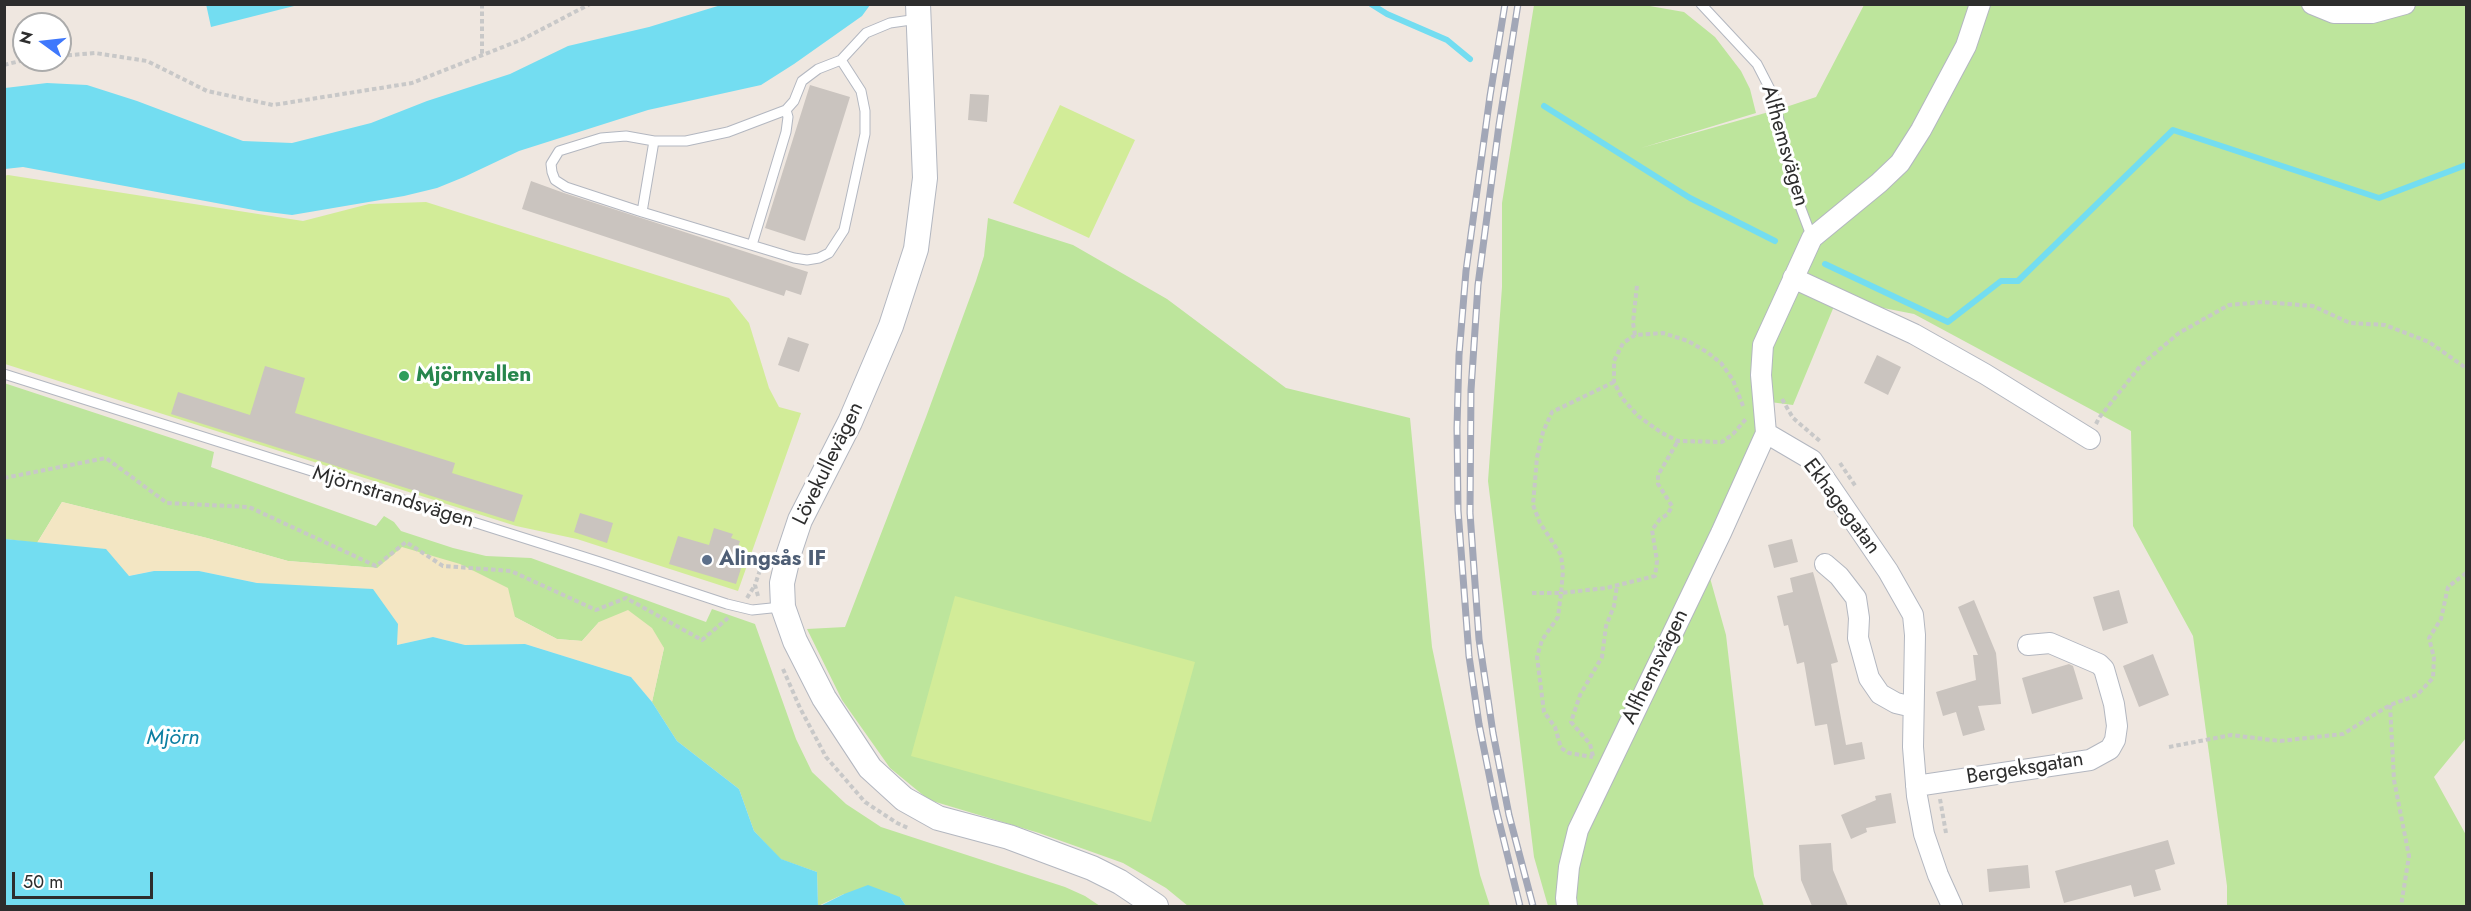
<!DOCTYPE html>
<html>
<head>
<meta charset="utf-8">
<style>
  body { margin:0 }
  #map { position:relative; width:2471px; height:911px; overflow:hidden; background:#efe7e0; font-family:Jost,sans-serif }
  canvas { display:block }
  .frame { position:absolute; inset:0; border:6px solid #2d2d2d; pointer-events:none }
  .north { position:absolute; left:12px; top:12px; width:60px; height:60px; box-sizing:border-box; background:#fff; border:2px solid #ababab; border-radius:50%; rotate:285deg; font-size:16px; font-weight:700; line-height:24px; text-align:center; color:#2d2d2d }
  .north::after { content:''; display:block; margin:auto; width:21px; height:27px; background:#3f78fc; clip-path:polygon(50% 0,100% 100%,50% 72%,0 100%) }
  .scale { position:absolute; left:12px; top:872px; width:141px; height:27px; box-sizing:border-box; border:3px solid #2d2d2d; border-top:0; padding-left:8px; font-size:18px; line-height:21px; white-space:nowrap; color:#2d2d2d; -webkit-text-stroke:4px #fff; paint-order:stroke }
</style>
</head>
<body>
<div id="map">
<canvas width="2471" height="911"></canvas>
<div class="frame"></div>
<div class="north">N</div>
<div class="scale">50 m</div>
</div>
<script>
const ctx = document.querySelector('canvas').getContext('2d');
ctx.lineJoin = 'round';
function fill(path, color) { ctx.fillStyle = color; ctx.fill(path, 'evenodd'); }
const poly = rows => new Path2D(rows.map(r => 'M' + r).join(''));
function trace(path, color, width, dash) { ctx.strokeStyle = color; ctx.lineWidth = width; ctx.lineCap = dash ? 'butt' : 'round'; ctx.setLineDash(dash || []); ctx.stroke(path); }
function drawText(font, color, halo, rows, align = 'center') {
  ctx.font = font + ' Jost,sans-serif'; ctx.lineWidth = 6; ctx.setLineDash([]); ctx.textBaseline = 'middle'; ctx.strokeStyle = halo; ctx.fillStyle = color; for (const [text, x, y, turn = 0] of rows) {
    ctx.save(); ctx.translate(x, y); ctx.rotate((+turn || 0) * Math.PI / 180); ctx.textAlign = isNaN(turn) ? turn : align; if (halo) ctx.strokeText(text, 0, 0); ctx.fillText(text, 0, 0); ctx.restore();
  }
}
const green = poly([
  [1534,5,1644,5,1684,12,1715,37,1741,71,1750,89,1756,113,1641,148,1783,108,1816,97,1864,5,2466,5,2466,738,2434,777,2466,835,2466,906,2227,906,2227,886,2193,636,2133,526,2131,431,1914,314,1837,299,1793,405,1770,402,1703,553,1726,635,1754,876,1764,906,1548,906,1534,857,1488,481,1502,287,1502,203],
  [988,218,1073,245,1167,299,1286,388,1410,418,1432,647,1480,875,1490,906,1188,906,1166,888,1123,863,1039,833,929,800,890,768,842,700,807,629,845,627,926,417,976,281,984,256],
  [4,383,214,452,211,467,376,526,384,516,394,522,401,531,453,548,486,556,531,558,706,622,712,609,755,624,796,739,812,772,846,804,881,827,1065,887,1085,896,1100,906,906,906,900,897,844,894,818,906,817,872,780,859,754,831,739,789,677,741,652,702,664,648,599,622,582,641,557,639,515,617,377,568,288,561,207,538,62,502,37,543,5,539]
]);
const sand = poly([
  [62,502,207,538,288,561,377,568,402,547,460,564,508,588,515,617,557,639,582,641,599,622,628,610,652,628,664,648,652,702,631,677,525,644,465,645,433,637,397,645,257,583,199,571,154,571,128,576,60,544,37,543]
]);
const pitch = poly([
  [1060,105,1135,140,1089,238,1013,203],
  [8,175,303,221,369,204,426,202,729,298,749,323,769,388,779,407,801,413,738,591,577,539,516,526,5,364,4,176],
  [955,596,1195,662,1151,822,911,756]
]);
const water = poly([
  [206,4,297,4,298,5,211,27],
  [721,5,870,5,862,16,794,64,761,85,648,110,519,151,464,177,437,188,404,196,292,215,259,211,23,167,5,169,5,88,47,83,87,85,137,101,243,141,292,143,371,123,427,101,510,74,568,46,649,27],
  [5,539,106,549,129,576,154,571,199,571,257,583,373,589,398,624,397,645,433,637,465,645,525,644,631,677,652,702,677,741,739,789,754,831,781,859,817,872,818,906,5,906],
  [868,885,900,897,906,906,820,906,844,894]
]);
const stream = poly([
  [1371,4,1387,14,1447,40,1470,59],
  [1544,106,1690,198,1775,241],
  [1825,264,1948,322,2001,281,2018,281,2173,130,2379,198,2466,165]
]);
const building = poly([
  [810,85,850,97,805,241,765,228],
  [970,94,989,95,987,122,968,120],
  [531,181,564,193,808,272,801,295,786,290,784,296,522,209],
  [788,337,809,344,799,372,778,365],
  [1877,355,1901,367,1888,395,1864,383],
  [265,366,305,378,295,413,455,463,452,473,523,495,514,522,171,414,178,392,250,415],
  [580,513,613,523,607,543,574,532],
  [714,528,733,534,731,538,740,541,736,553,745,556,736,584,669,564,678,536,709,545],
  [1792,539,1798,562,1774,568,1768,545],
  [1813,572,1838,662,1831,664,1846,745,1862,742,1865,759,1834,765,1827,724,1815,726,1804,662,1797,664,1788,625,1784,626,1777,596,1793,592,1790,578],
  [2119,590,2128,623,2103,631,2093,597],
  [1974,600,1996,653,2001,704,1978,706,1985,730,1963,736,1956,712,1943,716,1936,692,1976,680,1973,655,1978,655,1958,607],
  [2153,654,2169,695,2139,707,2123,666],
  [2069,664,2073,666,2083,699,2032,714,2022,678],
  [1891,793,1896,823,1866,828,1867,832,1851,839,1841,815,1876,800,1875,796],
  [2168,840,2175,864,2155,870,2161,890,2134,897,2131,885,2064,903,2055,871],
  [1831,843,1833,870,1848,906,1812,906,1801,880,1799,845],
  [2028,865,2030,888,1989,892,1987,869]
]);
const path = poly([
  [482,4,482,55],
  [60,56,95,53,147,61,207,91,273,105,412,83,523,39,590,4],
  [4,65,24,60],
  [1635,335,1633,323,1637,285],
  [1614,382,1552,412,1543,432,1537,457,1533,505,1540,523,1561,555,1563,571,1561,593,1606,588,1655,576,1657,561,1652,530,1660,519,1668,514,1672,506,1658,484,1658,475,1678,441],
  [1782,399,1793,418,1821,442],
  [1743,406,1733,380,1721,363,1707,352,1688,341,1663,333,1635,335,1623,343,1614,361,1614,382,1622,398,1638,416,1662,433,1678,441,1722,442,1733,434,1746,419],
  [2096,424,2099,418,2141,365,2179,333,2229,305,2263,302,2313,306,2350,323,2385,325,2429,342,2466,368],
  [1840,463,1856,487],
  [4,478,106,458,167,503,249,507,376,566,406,542,443,566,511,571,596,610,626,598,702,640,728,618],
  [1532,593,1561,593,1558,617,1542,640,1537,657,1544,712,1555,727,1561,748,1569,753,1593,757],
  [758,596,755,585,766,552],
  [747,598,755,585],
  [783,669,800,708,826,757,865,802,897,823,908,828],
  [2390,705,2394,780,2409,856,2401,906],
  [2169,747,2231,735,2280,741,2343,734,2390,705,2417,695,2433,678,2434,658,2429,638,2441,619,2448,587,2466,573],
  [1593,756,1590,744,1571,722,1580,695,1602,657,1606,626,1614,606,1617,585],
  [1940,799,1946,833]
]);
const service = poly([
  [1701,4,1757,64,1774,97,1794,190,1812,238],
  [841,60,861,91,865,111,865,134,844,230,829,253,819,258,807,260,794,258,642,212,566,187,555,180,552,172,551,164,559,151,601,138,626,136,654,141,686,141,728,132,786,110,794,101,802,81,818,69,841,60,866,33,890,23,918,19],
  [642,212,654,141],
  [752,245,786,132,788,117,786,110],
  [4,374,600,562,727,604,752,610,781,607]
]);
const minor = poly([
  [2312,4,2334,13,2372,13,2405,4],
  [1793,278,1914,334,1985,374,2090,439],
  [1825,564,1839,576,1856,598,1859,618,1858,638,1869,678,1880,694,1896,703,1913,707],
  [1916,786,2090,760,2110,749,2115,740,2117,726,2114,704,2104,669,2099,664,2050,643,2028,645],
  [1567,906,1566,898,1569,867,1578,830,1721,533,1766,433],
  [1952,906,1938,875,1924,834,1917,796,1913,747,1915,635,1913,615,1888,571,1812,460,1766,433,1761,375,1763,345,1812,238,1879,183,1900,163,1921,130,1966,46,1980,4]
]);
const tertiary = poly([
  [918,4,925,178,916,249,891,326,850,422,800,520,789,553,782,583,783,607,795,641,824,698,870,768,904,799,938,818,1009,837,1092,868,1120,882,1156,906]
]);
const rail = poly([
  [1505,4,1490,96,1466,271,1459,355,1457,428,1458,510,1469,656,1479,724,1496,809,1520,906],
  [1518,4,1499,125,1478,285,1471,390,1470,513,1479,639,1493,733,1509,815,1533,906]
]);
const markers = [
  [404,376,6,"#2e9e5b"],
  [707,560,6,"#5c6f8a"]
];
const streetNames = [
  ["Alfhemsvägen",1784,146,74],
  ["Lövekullevägen",829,464,-64],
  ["Mjörnstrandsvägen",393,498,17],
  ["Ekhagegatan",1841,507,53],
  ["Alfhemsvägen",1656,667,-64],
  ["Bergeksgatan",2025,769,-9]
];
const leisureNames = [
  ["Mjörnvallen",416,376]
];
const serviceNames = [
  ["Alingsås IF",719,560]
];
const waterNames = [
  ["Mjörn",173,739]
];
fill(green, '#bde59c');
fill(sand, '#f3e6c3');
fill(pitch, '#d2ec98');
fill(water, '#73ddf1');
trace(stream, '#73ddf1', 6);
fill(building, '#cac4bf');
trace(service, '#b3b7c0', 11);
trace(minor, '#b3b7c0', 22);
trace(tertiary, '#b3b7c0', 26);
trace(path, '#c8c8c8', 4, [4.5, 3]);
trace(service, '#fff', 9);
trace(minor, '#fff', 20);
trace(tertiary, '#fff', 24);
trace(rail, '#a2a7b7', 7);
trace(rail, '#fff', 4.5, [14]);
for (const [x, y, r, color] of markers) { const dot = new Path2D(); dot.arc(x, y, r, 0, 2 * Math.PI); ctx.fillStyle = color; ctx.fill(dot); trace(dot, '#fff', 2); }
drawText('21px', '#2d2d2d', '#fff', streetNames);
drawText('bold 21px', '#27864d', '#fff', leisureNames, 'left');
drawText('bold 21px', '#4e5e75', '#fff', serviceNames, 'left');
drawText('italic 22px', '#0c7fa2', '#fff', waterNames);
</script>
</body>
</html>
